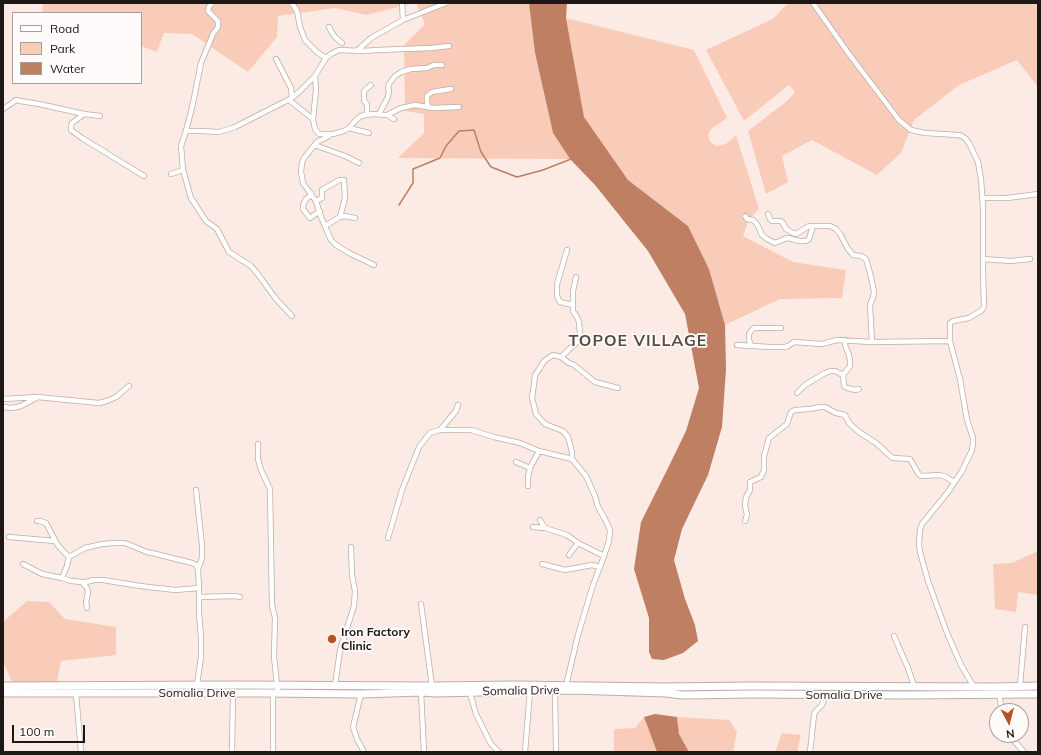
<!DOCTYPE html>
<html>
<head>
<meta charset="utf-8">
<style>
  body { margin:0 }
  #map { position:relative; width:1041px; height:755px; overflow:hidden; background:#fcebe4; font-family:Mulish,sans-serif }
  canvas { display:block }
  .frame { position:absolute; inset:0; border:4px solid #1d1715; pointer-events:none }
  .legend { position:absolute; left:12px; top:12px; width:130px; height:72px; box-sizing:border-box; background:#fffbfa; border:1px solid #a5a09e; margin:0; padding:5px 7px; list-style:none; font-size:12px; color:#1d1715 }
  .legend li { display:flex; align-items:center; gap:8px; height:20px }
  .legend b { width:20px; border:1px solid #a5a09e }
  .north { position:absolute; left:989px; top:703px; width:40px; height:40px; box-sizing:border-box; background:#fffbfa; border:1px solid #a5a09e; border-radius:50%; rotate:173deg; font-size:11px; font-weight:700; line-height:16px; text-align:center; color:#1d1715 }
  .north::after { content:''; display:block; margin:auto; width:14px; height:18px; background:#b85420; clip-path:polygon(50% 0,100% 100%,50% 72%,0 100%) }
  .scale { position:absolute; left:12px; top:725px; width:73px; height:18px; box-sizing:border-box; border:2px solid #1d1715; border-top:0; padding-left:5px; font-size:12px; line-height:14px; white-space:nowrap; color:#1d1715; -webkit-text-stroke:3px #fffbfa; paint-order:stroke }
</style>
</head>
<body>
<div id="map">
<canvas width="1041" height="755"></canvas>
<div class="frame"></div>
<ul class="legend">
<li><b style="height:5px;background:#fff"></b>Road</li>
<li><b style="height:11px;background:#f8ccb8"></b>Park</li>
<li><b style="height:11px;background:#bf7f63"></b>Water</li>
</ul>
<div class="north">N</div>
<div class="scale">100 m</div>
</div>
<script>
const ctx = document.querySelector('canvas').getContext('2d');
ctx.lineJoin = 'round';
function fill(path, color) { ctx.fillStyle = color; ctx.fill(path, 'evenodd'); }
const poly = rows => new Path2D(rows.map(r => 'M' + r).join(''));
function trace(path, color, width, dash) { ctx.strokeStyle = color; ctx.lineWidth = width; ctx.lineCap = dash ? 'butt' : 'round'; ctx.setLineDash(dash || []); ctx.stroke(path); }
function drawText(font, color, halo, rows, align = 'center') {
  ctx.font = font + ' Mulish,sans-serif'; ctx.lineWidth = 3.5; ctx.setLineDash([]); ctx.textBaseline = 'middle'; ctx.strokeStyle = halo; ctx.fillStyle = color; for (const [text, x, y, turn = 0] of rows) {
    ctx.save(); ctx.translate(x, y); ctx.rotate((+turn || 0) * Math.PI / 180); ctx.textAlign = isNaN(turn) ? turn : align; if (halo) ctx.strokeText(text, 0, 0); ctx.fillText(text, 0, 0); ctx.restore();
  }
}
const green = poly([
  [43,3,414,3,366,15,335,8,278,16,277,37,248,72,192,34,164,33,157,52,141,46,141,13,42,13],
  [416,3,529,3,535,53,553,133,570,159,398,158,424,133,424,114,405,111,404,45,425,24],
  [788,3,1038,3,1038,87,1017,60,959,85,914,120,901,153,877,175,812,140,782,156,788,182,766,194,748,131,787,101,795,92,789,85,744,121,706,50,773,19],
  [566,18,694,50,727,118,711,129,708,135,710,142,717,146,726,144,736,135,759,209,749,219,743,236,793,262,846,270,842,298,780,299,725,325,709,269,688,226,628,180,584,117],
  [1038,551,1038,595,1018,592,1016,612,995,609,993,564,1012,563],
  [27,601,49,602,65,619,116,627,116,655,61,661,56,687,14,686,3,662,3,622],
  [644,717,657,752,614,752,614,729,635,728],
  [677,717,729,720,737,732,733,752,689,752,679,734],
  [782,733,801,735,797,752,775,752]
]);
const water = poly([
  [529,3,567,3,566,18,584,117,628,180,688,226,709,269,725,325,726,369,722,427,708,475,682,529,674,560,685,599,695,625,698,641,683,653,664,660,652,659,649,652,649,618,634,569,641,522,668,468,686,431,699,388,685,314,648,251,595,185,570,159,553,133,535,53],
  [655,714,677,717,679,734,689,752,657,752,644,717]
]);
const stream = poly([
  [399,205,413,183,413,169,440,158,446,146,459,131,474,130,481,152,491,167,517,177,543,170,571,159]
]);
const street = poly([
  [212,3,209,7,208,11,218,21,218,27,213,34,201,63,192,108,185,134,181,146,183,170,191,198,206,221,217,229,229,252,251,266,257,273,276,299,292,316],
  [292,3,297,11,300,27,305,40,318,53,326,58],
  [813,3,849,54,899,120,911,130,925,133,958,135,962,136,966,139,970,145,978,162,981,179,983,208,983,271,984,306,982,310,969,318,953,321,950,323,950,341,960,379,967,420,973,438,973,443,972,450,962,471,948,492,922,524,920,530,919,544,920,552,928,581,947,633,961,665,974,687],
  [403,20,446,3],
  [329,27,331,31,335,37,342,43],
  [449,46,431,48,377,50,363,51,339,50,331,54,326,58,315,76,316,90,313,119,315,129,319,134,333,134,344,131,349,128,356,120,361,116,372,114,387,115,401,108,415,105,433,108,459,107],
  [357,51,371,38,403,20,402,3],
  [276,59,291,88,292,98],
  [289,100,313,119],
  [428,107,427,102,427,96,428,95,432,92,451,89],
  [3,109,12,103,16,100,20,101,39,104,84,114,100,116],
  [84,114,72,123,71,126,71,130,82,138,144,176],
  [367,114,367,105,364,100,364,91,366,89,371,85],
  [379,114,388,97,389,90,388,88,389,84,395,76,401,72,411,69,427,68,434,65,442,65],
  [387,115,394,119],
  [349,128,369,133],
  [186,131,201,131,219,132,235,127,292,98,299,92,315,76],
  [329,136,317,142,304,158,302,163,301,172,303,183,316,201,321,217,331,240,336,245,349,253,374,265],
  [315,145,320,147,345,156,359,163],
  [171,174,183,170],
  [311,193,310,196,306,199,303,205,303,209,309,217,310,218,320,211],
  [982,198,1007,198,1038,194],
  [316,201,322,198,322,190,339,180,344,180,345,198,340,217],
  [768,214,770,219,772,221,781,221,783,223,786,229,793,233,796,234,809,226,830,226,836,229,840,234,848,249,853,255,861,256,866,259,870,273,874,291,873,298,871,302,870,306,872,342],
  [745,216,747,219,753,220,757,224,762,235,767,239,775,243,780,241,784,239,788,238,799,241,806,241,809,239,813,226],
  [325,226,340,217,345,216,355,218],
  [567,250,557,284,557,296,560,302,573,305],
  [983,259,1011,261,1030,259],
  [845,340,845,345,849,355,850,361,850,366,843,375,844,386,847,388,856,390,859,389],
  [737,345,769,347,785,347,788,346,794,342,822,344,837,340,872,342,950,341],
  [751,346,749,340,749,334,751,331,754,328,781,328],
  [561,357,577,342,580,334,579,322,577,317,573,311,573,291,576,277],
  [797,393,805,385,825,373,830,371,835,371,843,375],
  [3,399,37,397,99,403,107,401,116,397,129,386],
  [3,407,11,408,17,407,21,406,36,398],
  [440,430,456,411,458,405],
  [258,444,258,459,261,470,270,489,272,605,275,618,274,657,278,693],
  [516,462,530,468],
  [528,486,528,477,530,468,539,451],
  [196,490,202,545,202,558,198,569],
  [540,520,545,528,567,535,578,543,604,556],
  [37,521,40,521,46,523,57,544,63,551,69,557],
  [745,521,747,515,745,505,746,497,750,490,750,482,761,477,764,470,764,456,769,438,787,424,791,412,795,410,810,409,820,407,825,407,836,413,845,415,849,423,859,432,876,443,888,454,893,458,910,459,918,473,921,476,940,475,946,477,954,482],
  [533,527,545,528],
  [9,537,55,541],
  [388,538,402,490,419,447,430,433,440,430,471,430,494,437,520,443,539,451,572,459],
  [569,555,578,543],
  [23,564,42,574,62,578,67,566,69,557,85,548,102,544,114,543,125,543,147,552,156,554,192,563,196,565,198,569,199,588,199,614,201,637,201,657,197,685],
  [542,564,565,570,592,565,600,567],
  [62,578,71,581,82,582,87,588,88,592,86,602,87,608],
  [82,582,86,582,94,580,103,580,140,586,175,590,199,588],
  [200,597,235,596,240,597],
  [421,604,432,686],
  [894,636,908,668,914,686],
  [335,686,340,650,354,606,355,591,352,575,351,547],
  [566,686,578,635,593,585,604,556,609,541,610,530,605,519,598,507,595,496,586,476,572,459,572,452,568,437,563,431,545,424,536,414,532,398,534,384,535,375,540,368,544,361,553,355,561,357,569,363,574,365,595,382,618,388],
  [1020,686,1025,627],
  [555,691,556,752],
  [421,692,424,752],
  [76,693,81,752],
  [470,693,476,714,491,744,499,752],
  [361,694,353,727,357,739,364,752],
  [999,694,1002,711],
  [1009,735,1024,752],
  [232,752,233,693],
  [273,752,273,693],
  [525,752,530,691],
  [810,752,814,715,815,712,822,705,826,695]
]);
const primary = poly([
  [3,686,238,685,432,686,514,685,665,687,751,686,998,687,1038,686],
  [3,693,263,693,361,694,421,692,436,693,570,690,666,693,682,695,752,694,903,695,1038,694]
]);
const markers = [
  [332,639,5,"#b85420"]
];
const poiNames = [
  ["Iron Factory",341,632],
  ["Clinic",341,646]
];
const streetNames = [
  ["Somalia Drive",521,691,-1],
  ["Somalia Drive",197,693],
  ["Somalia Drive",844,695]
];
const districtNames = [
  ["TOPOE VILLAGE",638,341]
];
fill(green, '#f8ccb8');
fill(water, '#bf7f63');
trace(stream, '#bf7f63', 1.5);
trace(street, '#bdada7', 6);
trace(primary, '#bdada7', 9);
trace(street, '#fff', 4.5);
trace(primary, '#fff', 7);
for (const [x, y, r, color] of markers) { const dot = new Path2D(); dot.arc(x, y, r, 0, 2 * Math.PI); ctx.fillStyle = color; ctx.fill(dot); trace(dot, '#fffbfa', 1.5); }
drawText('bold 12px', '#1d1715', '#fffbfa', poiNames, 'left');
drawText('12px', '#1d1715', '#fffbfa', streetNames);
ctx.letterSpacing = '1px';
drawText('bold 16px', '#584b45', '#fffbfa', districtNames);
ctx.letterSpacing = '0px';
</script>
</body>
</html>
